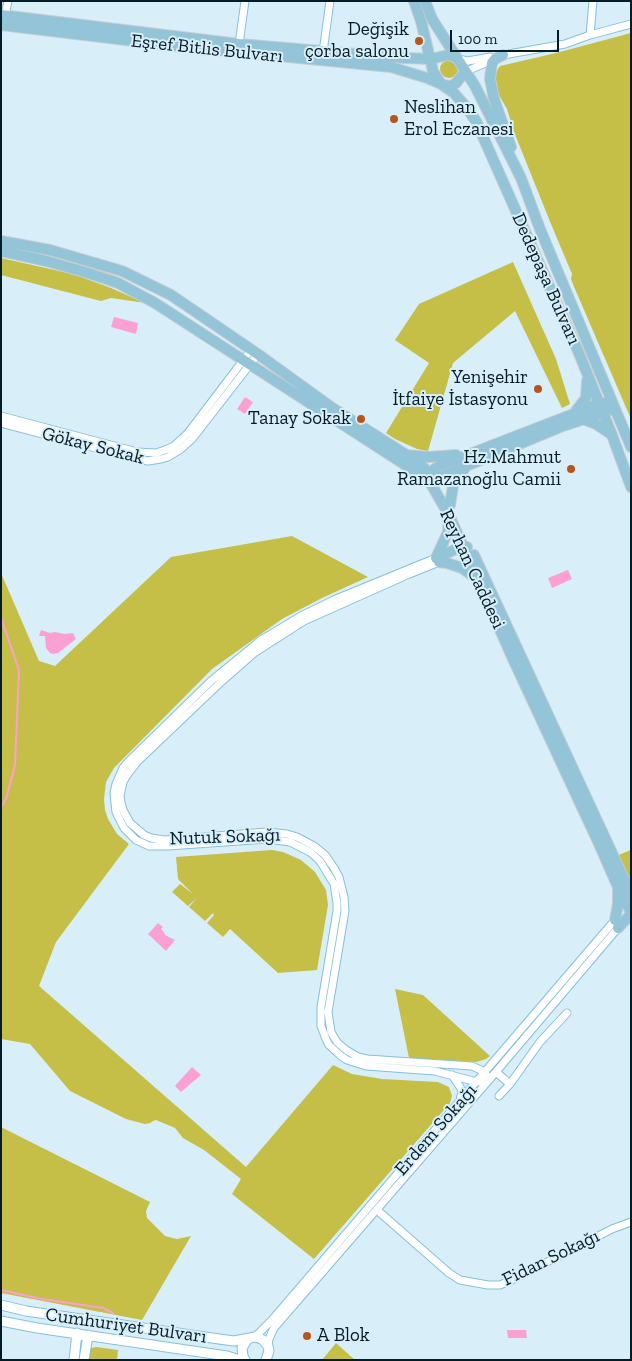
<!DOCTYPE html>
<html>
<head>
<meta charset="utf-8">
<style>
  body { margin:0 }
  #map { position:relative; width:632px; height:1361px; overflow:hidden; background:#d8effa; font-family:"Zilla Slab",serif }
  canvas { display:block }
  .frame { position:absolute; inset:0; border:2px solid #041c26; pointer-events:none }
  .scale { position:absolute; left:450px; top:30px; width:109px; height:22px; box-sizing:border-box; border:2px solid #041c26; border-top:0; padding-left:6px; font-size:15px; line-height:18px; white-space:nowrap; color:#041c26; -webkit-text-stroke:4px #d8effa; paint-order:stroke }
</style>
</head>
<body>
<div id="map">
<canvas width="632" height="1361"></canvas>
<div class="frame"></div>
<div class="scale">100 m</div>
</div>
<script>
const ctx = document.querySelector('canvas').getContext('2d');
ctx.lineJoin = 'round';
function fill(path, color) { ctx.fillStyle = color; ctx.fill(path, 'evenodd'); }
const poly = rows => new Path2D(rows.map(r => 'M' + r).join(''));
function trace(path, color, width, dash) { ctx.strokeStyle = color; ctx.lineWidth = width; ctx.lineCap = dash ? 'butt' : 'round'; ctx.setLineDash(dash || []); ctx.stroke(path); }
function drawText(font, color, halo, rows, align = 'center') {
  ctx.font = font + ' "Zilla Slab",serif'; ctx.lineWidth = 4; ctx.setLineDash([]); ctx.textBaseline = 'middle'; ctx.strokeStyle = halo; ctx.fillStyle = color; for (const [text, x, y, turn = 0] of rows) {
    ctx.save(); ctx.translate(x, y); ctx.rotate((+turn || 0) * Math.PI / 180); ctx.textAlign = isNaN(turn) ? turn : align; if (halo) ctx.strokeText(text, 0, 0); ctx.fillText(text, 0, 0); ctx.restore();
  }
}
const green = poly([
  [631,33,631,419,575,289,571,279,572,274,551,224,514,132,507,109,500,97,493,81,498,69,500,66,556,53],
  '440 69a9 9 0 1 1 18 0a9 9 0 1 1-18 0Z',
  [1,258,73,274,111,288,145,303,111,298,101,301,1,275],
  [513,262,556,359,570,404,562,408,515,311,453,363,428,451,417,449,395,439,386,433,429,363,395,340,419,304],
  [292,536,368,577,322,598,282,619,212,669,114,768,106,782,104,799,105,810,108,819,117,834,129,844,56,942,39,986,246,1167,333,1065,352,1074,382,1079,438,1082,449,1087,452,1096,450,1103,314,1259,232,1194,241,1179,204,1150,183,1138,175,1128,156,1120,153,1121,150,1123,145,1124,126,1119,70,1091,30,1044,1,1039,1,573,39,661,55,666,171,557],
  [272,850,283,852,301,860,315,872,326,890,328,905,317,970,278,973,230,929,223,937,207,923,214,915,213,913,205,921,189,907,197,898,188,906,172,892,180,884,193,894,178,879,176,857],
  [631,850,631,882,616,856],
  [395,989,423,995,490,1056,486,1059,477,1062,409,1058],
  [1,1127,150,1202,146,1211,147,1218,165,1236,177,1239,191,1236,142,1320,1,1293],
  [336,1343,355,1360,322,1360],
  [96,1347,118,1350,117,1360,87,1360,88,1352,91,1348]
]);
const water = poly([
  [114,317,138,323,136,334,111,327],
  [245,397,253,402,245,414,237,409],
  [568,570,572,579,552,588,548,578],
  [41,630,50,633,55,632,65,634,73,633,76,639,58,653,53,654,50,653,46,648,45,636,39,636],
  [158,923,163,927,161,929,164,932,165,935,175,940,166,951,148,934],
  [192,1067,201,1075,181,1092,175,1086],
  [507,1330,526,1330,527,1338,508,1338]
]);
const stream = poly([
  [1,618,19,670,15,765,6,799,1,807],
  [1,1290,42,1299,103,1308,113,1313]
]);
const minor = poly([
  [5,16,8,1],
  [590,35,593,1],
  [239,44,245,1],
  [323,52,330,1],
  [458,59,468,61,490,57],
  [465,72,503,55,565,44,590,35,631,24],
  [1,416,137,452,156,453,165,450,174,446,188,433,251,350],
  [1,423,141,460,148,461,161,459,168,457,181,449,192,439,258,354],
  [436,558,336,599,301,616,261,640,211,681,128,762,123,768,116,784,114,793,115,803,116,812,124,828,136,840,149,846,168,846,268,839,290,842,310,852,320,861,328,874,334,884,337,903,337,911,321,1007,321,1026,326,1039,329,1045,341,1056,347,1060,366,1066,435,1071,477,1082,489,1080],
  [439,562,407,575,304,621,254,653,221,682,137,762,127,775,123,782,120,796,121,802,123,810,130,823,144,835,151,838,165,840,267,832,287,834,297,837,314,846,325,855,334,868,339,877,344,897,345,911,328,1012,331,1032,337,1042,346,1050,358,1057,367,1059,472,1066,485,1072,489,1080],
  [496,1072,510,1084],
  [452,1075,460,1087,462,1091,460,1101],
  [499,1096,510,1084,540,1042,567,1013],
  [377,1210,449,1273,460,1280,488,1285,500,1285,510,1281,612,1229,631,1222],
  [255,1337,272,1320,615,920],
  [268,1346,269,1339,274,1328,489,1080,618,928]
]);
const tertiary = poly([
  [1,1305,26,1311,219,1339,234,1341,255,1337,259,1338,263,1340,268,1346,269,1351,266,1360],
  [1,1321,37,1328,227,1356,240,1360],
  [74,1360,77,1333],
  [84,1360,88,1335],
  [245,1360,243,1356,242,1348,247,1340,250,1338]
]);
const primary = poly([
  [414,1,421,21,433,71,441,84,449,86,453,85,456,83,465,72],
  [425,1,432,19,475,86,521,178,540,229,631,447],
  [1,15,239,44,405,58,431,59,448,55,453,56,458,59],
  [1,25,167,45,391,67,427,78,441,84,454,93,466,107,476,121,492,157,578,351,612,435,631,487],
  [503,55,495,59,492,63,490,79,494,99,511,147],
  [1,241,50,250,122,271,171,295,262,357,334,409,405,454,421,465,434,478],
  [1,251,50,262,88,273,118,283,155,303,424,477,431,484,449,515,513,659,600,846,621,894,631,912],
  [576,411,586,398,587,381],
  [583,419,596,424,611,434],
  [406,455,429,457,456,455],
  [427,479,429,473,439,466,599,404,604,403],
  [428,480,435,479,563,426,608,411],
  [450,505,453,486,459,475,465,468],
  [474,555,631,894],
  [436,558,448,532,449,518],
  [436,558,463,546,467,547],
  [439,562,447,563,462,568,476,578],
  [615,920,618,904,618,891],
  [618,928,631,914]
]);
const markers = [
  [419,41,5,"#b8551c"],
  [394,119,5,"#b8551c"],
  [538,389,5,"#b8551c"],
  [361,419,5,"#b8551c"],
  [571,469,5,"#b8551c"],
  [307,1336,5,"#b8551c"]
];
const poiNames = [
  ["Değişik",409,30],
  ["çorba salonu",409,52],
  ["Neslihan",404,108,"left"],
  ["Erol Eczanesi",404,130,"left"],
  ["Yenişehir",528,378],
  ["İtfaiye İstasyonu",528,400],
  ["Tanay Sokak",351,419],
  ["Hz.Mahmut",561,458],
  ["Ramazanoğlu Camii",561,480],
  ["A Blok",317,1336,"left"]
];
const streetNames = [
  ["Eşref Bitlis Bulvarı",207,49,6],
  ["Dedepaşa Bulvarı",546,279,66],
  ["Gökay Sokak",93,446,14],
  ["Reyhan Caddesi",472,569,65],
  ["Nutuk Sokağı",225,837,-2],
  ["Erdem Sokağı",436,1130,-49],
  ["Fidan Sokağı",551,1258,-26],
  ["Cumhuriyet Bulvarı",126,1326,8]
];
fill(green, '#c5be47');
fill(water, '#fca0d3');
trace(stream, '#fca0d3', 2);
trace(minor, '#84c0d9', 9);
trace(tertiary, '#84c0d9', 11);
trace(primary, '#c8cdcf', 12);
trace(minor, '#fff', 7);
trace(tertiary, '#fff', 9);
trace(primary, '#94c4d7', 10);
for (const [x, y, r, color] of markers) { const dot = new Path2D(); dot.arc(x, y, r, 0, 2 * Math.PI); ctx.fillStyle = color; ctx.fill(dot); trace(dot, '#d8effa', 2); }
drawText('19px', '#041c26', '#d8effa', poiNames, 'right');
drawText('19px', '#041c26', '#d8effa', streetNames);
</script>
</body>
</html>
